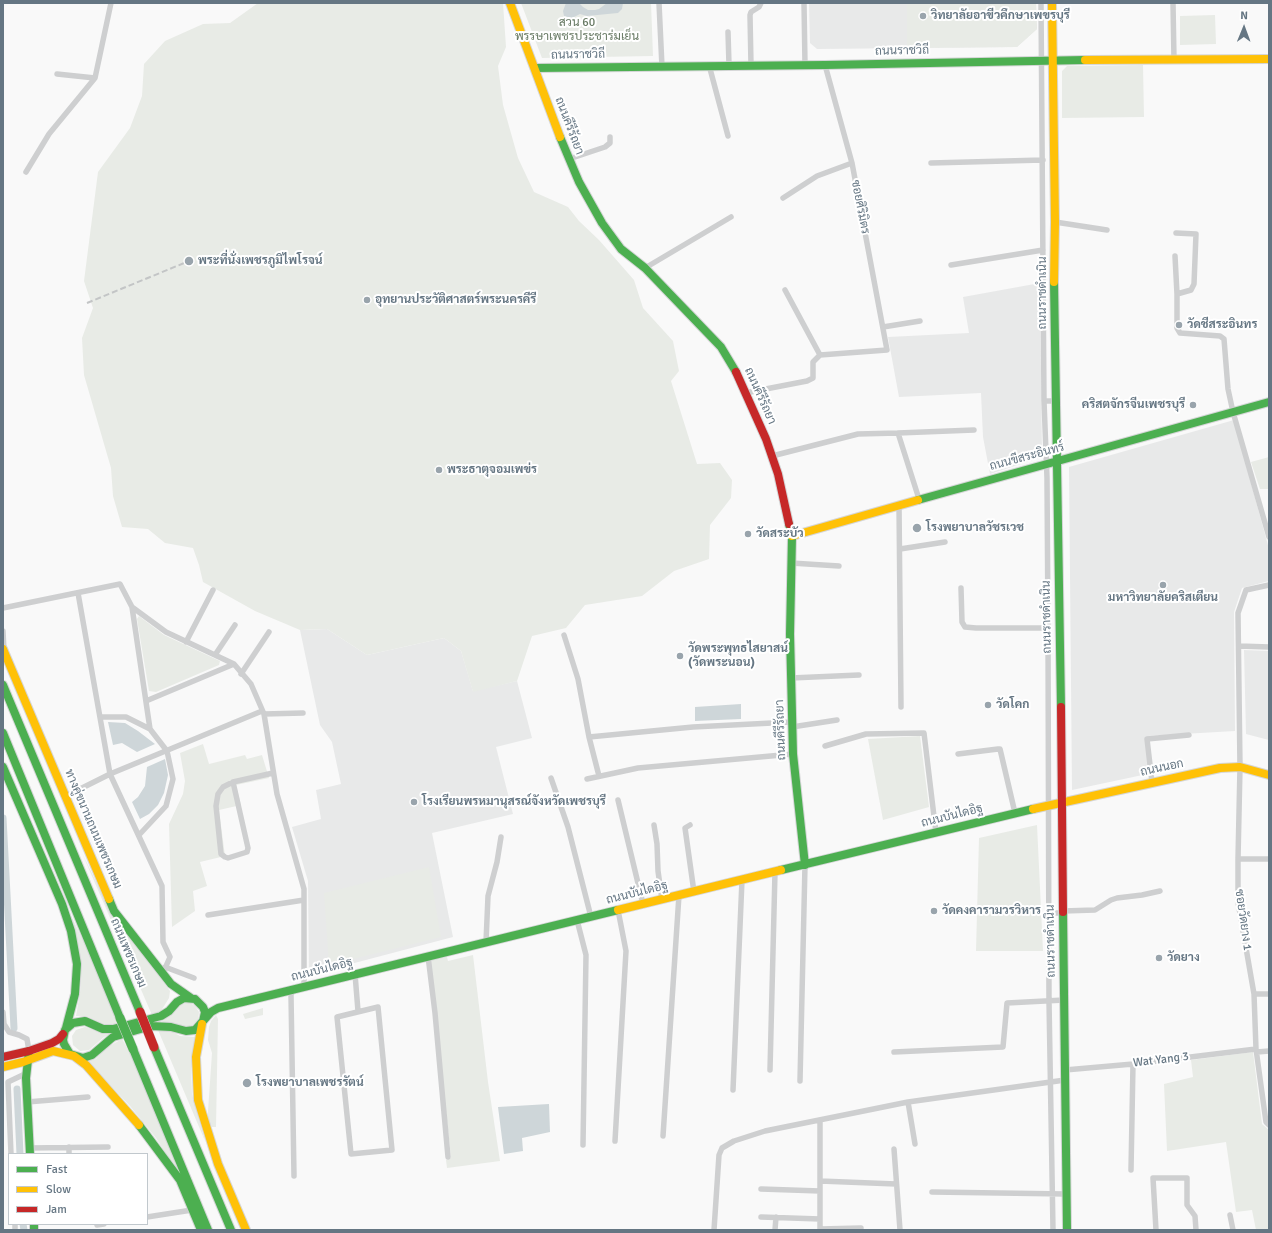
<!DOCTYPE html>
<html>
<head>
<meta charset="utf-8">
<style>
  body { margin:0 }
  #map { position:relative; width:1272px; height:1233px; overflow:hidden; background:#f9f9f9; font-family:Signika,sans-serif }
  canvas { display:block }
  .frame { position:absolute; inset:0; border:4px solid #657683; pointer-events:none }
  .legend { position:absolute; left:8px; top:1153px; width:140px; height:72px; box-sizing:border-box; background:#fff; border:1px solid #c1c8cd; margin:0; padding:5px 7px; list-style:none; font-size:12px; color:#657683 }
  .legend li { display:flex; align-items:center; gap:8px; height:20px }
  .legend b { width:20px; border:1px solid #c1c8cd }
  .north { position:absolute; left:1224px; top:8px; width:40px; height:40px; -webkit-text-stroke:3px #fff; paint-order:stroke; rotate:1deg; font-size:11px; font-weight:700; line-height:16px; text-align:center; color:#657683 }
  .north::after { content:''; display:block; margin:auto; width:14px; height:18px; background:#657683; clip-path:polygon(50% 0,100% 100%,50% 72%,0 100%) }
</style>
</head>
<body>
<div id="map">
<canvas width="1272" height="1233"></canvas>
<div class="frame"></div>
<ul class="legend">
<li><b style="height:5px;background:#4caf50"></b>Fast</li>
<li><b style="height:5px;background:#ffc107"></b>Slow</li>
<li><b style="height:5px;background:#c62828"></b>Jam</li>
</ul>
<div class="north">N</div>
</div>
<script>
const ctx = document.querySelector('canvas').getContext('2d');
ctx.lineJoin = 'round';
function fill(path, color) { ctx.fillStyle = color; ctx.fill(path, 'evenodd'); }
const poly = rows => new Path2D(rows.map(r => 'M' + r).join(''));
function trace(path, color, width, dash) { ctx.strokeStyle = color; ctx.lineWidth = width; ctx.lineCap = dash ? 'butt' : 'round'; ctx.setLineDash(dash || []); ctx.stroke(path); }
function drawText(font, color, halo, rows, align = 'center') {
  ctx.font = font + ' Signika,Sarabun,sans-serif'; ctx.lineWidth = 4; ctx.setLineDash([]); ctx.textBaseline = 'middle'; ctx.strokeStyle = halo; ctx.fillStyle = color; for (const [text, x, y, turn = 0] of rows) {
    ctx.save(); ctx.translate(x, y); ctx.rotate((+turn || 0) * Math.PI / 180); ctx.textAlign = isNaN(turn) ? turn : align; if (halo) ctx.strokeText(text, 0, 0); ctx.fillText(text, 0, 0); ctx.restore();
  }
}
const built = poly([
  [809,3,1036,3,1037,29,1017,47,817,49,810,43],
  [1040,283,1042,457,990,474,983,437,981,393,899,397,888,337,969,333,963,297],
  [1234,420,1269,549,1269,581,1242,588,1234,612,1235,731,1148,736,1152,773,1072,790,1069,467],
  [327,629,367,655,444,638,461,651,473,691,517,681,532,738,496,747,513,814,432,833,453,937,309,975,308,881,292,827,321,819,316,790,341,784,332,742,320,725,300,630],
  [1244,650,1269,651,1269,740,1246,734]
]);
const green = poly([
  [258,3,503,3,506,47,498,66,503,105,518,158,534,192,568,207,579,221,599,240,634,280,643,308,673,341,679,371,671,381,697,464,720,463,732,480,731,498,710,525,709,559,674,571,642,596,585,605,566,628,532,636,517,681,473,692,461,651,444,638,367,655,327,629,300,630,255,611,203,582,199,565,193,548,165,543,148,529,122,527,113,496,111,468,84,375,82,338,93,308,84,281,98,172,130,128,142,96,144,64,165,41,203,24,230,23],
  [521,3,651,3,653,56,542,58],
  [907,3,1036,3,1037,29,1017,47,907,48],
  [1215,15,1216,44,1180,45,1180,16],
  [1143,65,1144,117,1062,118,1062,71,1067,66],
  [1269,457,1269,489,1260,489,1251,462],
  [139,616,164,635,220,661,219,665,156,692,149,691,137,619],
  [920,736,929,807,883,820,868,739],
  [203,744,209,764,245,755,247,759,262,755,269,778,236,785,241,805,219,810,225,856,200,862,207,886,193,891,195,911,172,927,169,824,183,794,185,781,180,753],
  [1037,825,1043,951,976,951,979,838],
  [82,853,108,906,170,991,169,998,161,1011,152,1015],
  [429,867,441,937,329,965,324,893],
  [60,893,97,969,116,1017,116,1024,105,1025,86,1016,76,1016,81,987,81,962,74,929],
  [473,955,488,1082,500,1161,447,1168,446,1160,451,1158,430,960,447,957,448,961],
  [189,1002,195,1006,199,1012,198,1020,193,1025,186,1027,162,1022,179,1005],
  [263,1008,263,1015,245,1019,243,1014],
  [216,1015,218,1019,216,1127,212,1127,208,1121,208,1111,212,1053,208,1040,209,1027,211,1021],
  [85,1027,103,1033,116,1032,104,1037,89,1050,80,1051,73,1045,72,1036,76,1030],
  [158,1030,171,1031,180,1036,195,1037,191,1069,192,1094,205,1141],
  [122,1039,128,1049,188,1188,156,1138,130,1106,87,1061,96,1059,104,1049],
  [1253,1052,1262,1124,1269,1130,1269,1230,1256,1230,1252,1210,1236,1212,1226,1142,1167,1151,1164,1084,1193,1077,1191,1060]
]);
const water = poly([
  [566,3,579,3,583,7,588,10,595,10,599,9,607,3,623,3,622,9,618,13,587,16,580,14,572,18,564,16,563,11],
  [741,704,741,719,695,721,695,707],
  [108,722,125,723,138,731,155,744,137,752,122,743,113,745],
  [165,759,168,775,164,793,158,805,149,814,140,819,132,802,138,797,145,786,147,767],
  [549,1104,550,1132,522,1138,523,1151,504,1154,498,1107]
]);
const canal = poly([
  [3,818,14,1028],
  [17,1089,20,1154],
  [23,1224,24,1230]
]);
const street = poly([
  [659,3,662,67],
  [804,3,805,65],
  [1041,3,1044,401,1047,478,1048,628,1049,1001,1053,1230],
  [1173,3,1174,60],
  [728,32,729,65],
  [709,65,728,136],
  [751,65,750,15,751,12,759,7,761,3],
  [57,74,95,78],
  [569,159,605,147,610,143,610,137],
  [931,163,1043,160],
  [26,172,49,134,95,78,111,3],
  [783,198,817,176,852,163],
  [1055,222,1107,230],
  [1176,233,1196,234,1194,284,1191,290,1177,294,1177,328,1180,333,1220,336,1224,339,1228,389,1233,412,1269,537],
  [1175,256,1177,294],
  [951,265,1043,250],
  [645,268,731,217],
  [785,290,820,355],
  [883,327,920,321],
  [745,393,807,381,813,378,813,362,820,355,887,350,852,163,825,65],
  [1044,401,1056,401],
  [898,433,974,430],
  [772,456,858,434,898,433,919,499],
  [899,505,901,707],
  [900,549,945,542],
  [791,563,839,566],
  [1269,585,1246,590,1238,613,1240,767,1238,859,1238,902,1254,994,1256,1049,1266,1122,1269,1125],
  [961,588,962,622,965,627,976,628,1048,628],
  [78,593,110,774,162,886,163,942,170,957,163,973],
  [132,607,150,729],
  [3,608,120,584,132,607,166,632,234,664,251,684,264,714,277,794,304,889,304,986],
  [3,631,4,651],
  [564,635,578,679,589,737,599,776],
  [186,642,213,590],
  [1239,646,1269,647],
  [215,655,235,625],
  [241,674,269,632],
  [791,678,859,675],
  [146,701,234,664],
  [264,714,303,713],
  [100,717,126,717,150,729,167,751,173,779,166,806,139,835],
  [792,727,837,720],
  [589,737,693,727,792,722],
  [825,746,866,734,924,733,936,833],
  [958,754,998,749,1000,749,1015,813],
  [551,778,568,827,591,917],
  [587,779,638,768,793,754],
  [233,782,248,848,247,852,228,858,225,857,221,854,216,806,218,794,223,787,233,782,273,773],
  [1152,782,1147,739,1189,735],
  [66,796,110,774,262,711],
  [618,800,643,904],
  [654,825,657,844,658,871,662,900],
  [690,825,685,828,694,892],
  [1238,859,1269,859],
  [1063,911,1095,910,1111,900,1117,898,1142,895,1160,891],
  [1048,913,1063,913],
  [208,915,304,900],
  [577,920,586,955,583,1145],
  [486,942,488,896,497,862,501,837],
  [428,956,435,1013,448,1157],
  [165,967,194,978],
  [355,974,358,1011],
  [292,989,291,995,294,1176],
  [1254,994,1269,994],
  [378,1007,392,1150,351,1154,337,1017,378,1007],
  [3,1012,4,1024,9,1032,19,1035,27,1039,29,1051],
  [894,1052,1003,1047,1007,1003,1064,1000],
  [1257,1052,1269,1051],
  [770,1070,775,872],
  [1065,1070,1133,1064,1256,1049],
  [800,1081,805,865],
  [733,1090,742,880],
  [27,1102,88,1097],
  [908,1102,915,1144],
  [820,1120,820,1230],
  [663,1136,679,895],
  [615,1141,626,951,618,910],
  [69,1147,69,1154],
  [29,1148,108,1147],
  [894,1149,900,1230],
  [11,1154,8,1082,27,1073],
  [1131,1170,1133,1064],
  [820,1181,896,1184],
  [761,1189,820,1191],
  [932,1192,1066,1194],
  [1230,1215,1233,1230],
  [147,1217,192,1210],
  [761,1217,820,1219],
  [15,1224,15,1230],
  [97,1225,104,1224],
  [820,1229,861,1228],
  [714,1230,719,1155,722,1148,734,1141,765,1131,908,1102,1065,1080],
  [775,1230,776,1217],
  [1156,1230,1153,1178,1187,1178,1187,1205,1195,1216,1196,1230]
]);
const fast = poly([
  [535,68,825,65,1085,60],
  [560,137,579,182,602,223,621,249,645,268,721,347,736,372],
  [1054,282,1061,707],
  [918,500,1269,402],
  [789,524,792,536,790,634,793,754,805,865],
  [3,685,140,1012],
  [3,733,120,1018],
  [3,767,62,904,71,931,77,964,75,994,66,1028],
  [781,870,1033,809],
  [109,899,114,911,171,984,191,998],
  [1063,912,1067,1230],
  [184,998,195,999,203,1007,205,1012,203,1021,195,1030,186,1031,171,1027,151,1026,113,1037,92,1055,83,1058,70,1054,64,1044,63,1040,65,1030,73,1023,85,1021,103,1029,113,1029,161,1016,169,1011,177,1002,184,998],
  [203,1021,211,1012,218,1008,618,910],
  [154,1047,231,1230],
  [133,1049,208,1230],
  [29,1051,26,1078,30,1154],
  [139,1125,180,1180,201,1230],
  [34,1224,34,1230]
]);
const slow = poly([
  [510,3,560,137],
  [1052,3,1055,222,1054,282],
  [1085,60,1269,59],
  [792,536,918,500],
  [3,649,109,899],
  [1033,809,1220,768,1240,767,1269,775],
  [618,910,781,870],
  [202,1024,196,1057,198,1100,218,1164,246,1230],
  [3,1067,23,1062,53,1051,74,1056,86,1065,139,1125]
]);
const jam = poly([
  [736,372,766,439,778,474,789,524],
  [1061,707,1063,912],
  [3,1057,29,1051,52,1043,59,1039,63,1034]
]);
const rail = poly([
  [87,303,189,261]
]);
const fastBridge = poly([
  [120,1018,133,1049]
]);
const jamBridge = poly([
  [140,1012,154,1047]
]);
const markers = [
  [923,16,4,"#99a4ac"],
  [189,261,5,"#99a4ac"],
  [367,300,4,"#99a4ac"],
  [1179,325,4,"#99a4ac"],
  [1193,405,4,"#99a4ac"],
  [439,470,4,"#99a4ac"],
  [917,528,5,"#99a4ac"],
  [748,534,4,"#99a4ac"],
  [1163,585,4,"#99a4ac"],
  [680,656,4,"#99a4ac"],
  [988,705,4,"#99a4ac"],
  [414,802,4,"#99a4ac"],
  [934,911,4,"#99a4ac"],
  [1159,958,4,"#99a4ac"],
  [247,1083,5,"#99a4ac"]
];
const poiNames = [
  ["วิทยาลัยอาขีวคึกษาเพขรบุรี",931,16],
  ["พระที่นั่งเพชรภูมิไพโรจน์",198,261],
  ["อุทยานประวัติศาสตร์พระนครคีรี",375,300],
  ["วัดชีสระอินทร",1187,325],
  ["คริสตจักรจีนเพชรบุรี",1185,405,"right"],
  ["พระธาตุจอมเพข่ร",447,470],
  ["โรงพยาบาลวัชรเวช",926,528],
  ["วัดสระบัว",756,534],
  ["มหาวิทยาลัยคริสเตียน",1163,598,"center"],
  ["วัดพระพุทธไสยาสน์",688,649],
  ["(วัดพระนอน)",688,663],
  ["วัดโคก",996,705],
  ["โรงเรียนพรหมานุสรณ์จังหวัดเพชรบุรี",422,802],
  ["วัดคงคารามวรวิหาร",942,911],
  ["วัดยาง",1167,958],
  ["โรงพยาบาลเพชรรัตน์",256,1083]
];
const parkNames = [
  ["สวน 60",577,23],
  ["พรรษาเพชรประชาร่มเย็น",577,37]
];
const streetNames = [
  ["ถนนราชวิถี",902,51,-1],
  ["ถนนราชวิถี",578,55,-1],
  ["ถนนคีรีรัถยา",569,126,69],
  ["ซอยศิริมิตร",860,207,79],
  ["ถนนราชดำเนิน",1043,293,-90],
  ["ถนนคีรีรัถยา",760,396,66],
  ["ถนนขีสระอินทร์",1027,457,-15],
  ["ถนนราชดำเนิน",1047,617,-91],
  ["ถนนคีรีรัถยา",781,730,-92],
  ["ถนนนอก",1162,768,-12],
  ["ถนนบันไดอิฐ",952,816,-14],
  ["ทางคู่ขนานถนนเพชรเกษม",93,829,67],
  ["ถนนบันไดอิฐ",637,893,-14],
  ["ซอยวัดยาง 1",1243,920,82],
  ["ถนนราชดำเนิน",1051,941,-91],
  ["ถนนเพชรเกษม",128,953,67],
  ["ถนนบันไดอิฐ",322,970,-14],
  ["Wat Yang 3",1161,1060,-7]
];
fill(built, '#e8e9e9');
fill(green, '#e8ebe6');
fill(water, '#ced6d9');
trace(canal, '#ced6d9', 7);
trace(fast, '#d5d6d7', 10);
trace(slow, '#d5d6d7', 10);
trace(jam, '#d5d6d7', 10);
trace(street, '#cecfd0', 5.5);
trace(fast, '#4caf50', 8);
trace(slow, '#ffc107', 8);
trace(jam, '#c62828', 8);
trace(rail, '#c3c5c6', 2, [6, 3]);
trace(fastBridge, '#d5d6d6', 10, []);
trace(jamBridge, '#d5d6d6', 10, []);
trace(fastBridge, '#4caf50', 9);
trace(jamBridge, '#c62828', 9);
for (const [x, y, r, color] of markers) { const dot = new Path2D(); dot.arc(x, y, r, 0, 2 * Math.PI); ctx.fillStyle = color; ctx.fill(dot); trace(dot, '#fff', 1.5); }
drawText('bold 12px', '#657683', '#fff', poiNames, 'left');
drawText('12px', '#687a64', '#fff', parkNames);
drawText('12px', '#657683', '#fff', streetNames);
</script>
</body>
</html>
